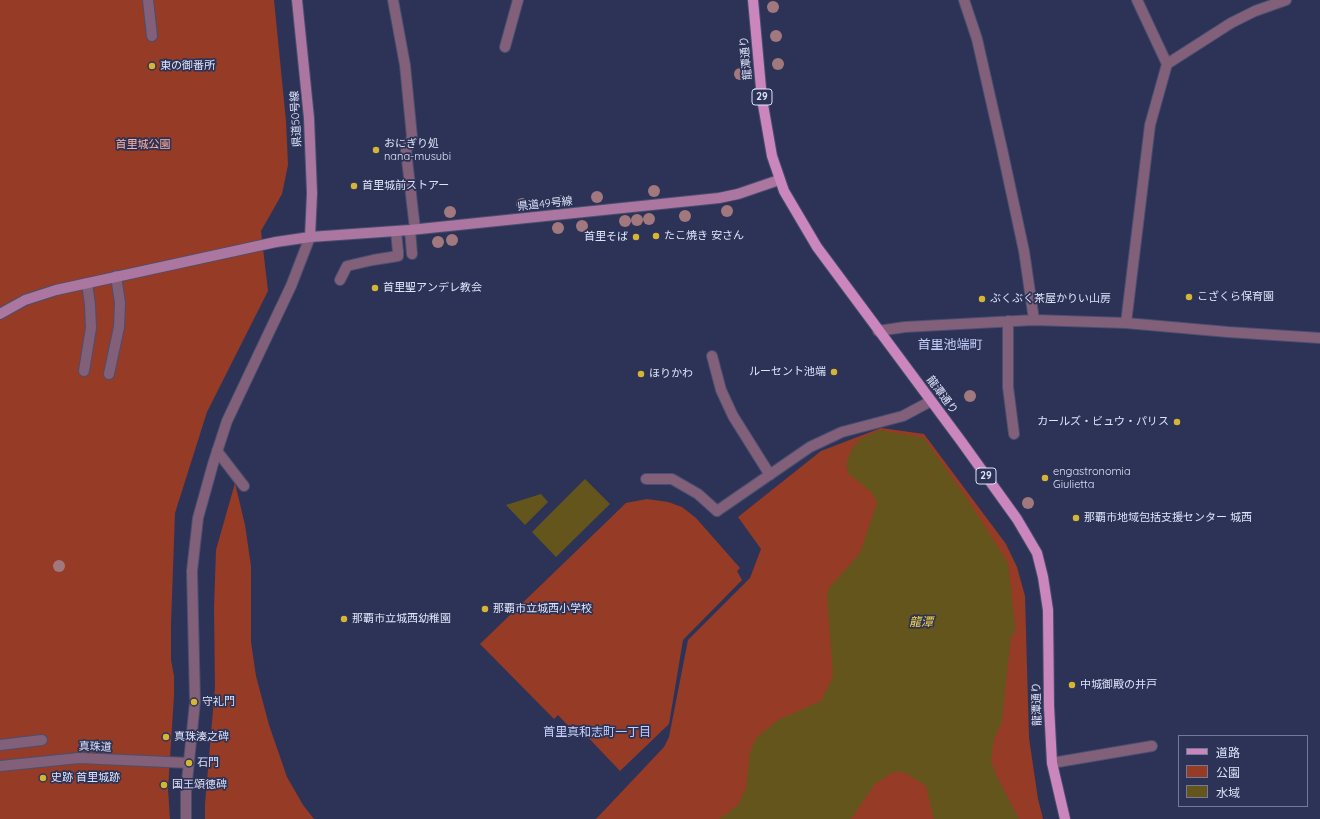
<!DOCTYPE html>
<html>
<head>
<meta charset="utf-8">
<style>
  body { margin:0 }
  #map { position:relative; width:1320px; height:819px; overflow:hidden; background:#2d3356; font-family:Quicksand,"Noto Sans JP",sans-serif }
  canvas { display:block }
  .legend { position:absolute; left:1178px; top:735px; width:130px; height:72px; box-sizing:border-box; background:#2d3356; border:1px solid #747998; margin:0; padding:5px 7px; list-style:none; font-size:12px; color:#dee3fa }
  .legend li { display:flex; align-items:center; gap:8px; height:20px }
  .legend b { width:20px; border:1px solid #747998 }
</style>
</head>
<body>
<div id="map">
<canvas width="1320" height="819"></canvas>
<ul class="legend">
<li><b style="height:5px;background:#cb87bd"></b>道路</li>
<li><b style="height:11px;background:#963b26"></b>公園</li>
<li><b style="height:11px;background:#64551d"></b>水域</li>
</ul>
</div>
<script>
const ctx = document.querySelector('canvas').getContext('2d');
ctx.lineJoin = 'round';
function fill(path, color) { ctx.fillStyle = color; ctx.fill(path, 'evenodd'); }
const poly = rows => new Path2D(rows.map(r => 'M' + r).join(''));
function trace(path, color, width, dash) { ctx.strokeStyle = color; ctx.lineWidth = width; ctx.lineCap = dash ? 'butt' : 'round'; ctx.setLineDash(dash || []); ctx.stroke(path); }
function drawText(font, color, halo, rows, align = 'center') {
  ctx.font = font + ' Quicksand,"Noto Sans JP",sans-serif'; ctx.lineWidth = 3.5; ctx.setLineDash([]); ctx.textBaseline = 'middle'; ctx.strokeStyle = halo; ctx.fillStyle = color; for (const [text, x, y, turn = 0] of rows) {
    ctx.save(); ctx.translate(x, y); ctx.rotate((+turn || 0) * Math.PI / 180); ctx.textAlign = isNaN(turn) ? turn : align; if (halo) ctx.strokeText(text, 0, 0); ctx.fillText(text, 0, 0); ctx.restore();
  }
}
const green = poly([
  [0,0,274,0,286,121,288,165,282,194,261,231,268,291,207,412,175,513,171,624,171,660,174,676,174,696,168,789,170,819,0,819],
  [881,428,924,434,1006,544,1017,567,1025,596,1029,738,1038,799,1043,819,596,819,664,747,669,737,688,640,750,578,761,549,738,517,821,451],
  [235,483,245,525,251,566,251,642,256,676,269,725,287,777,303,805,314,819,205,819,205,804,215,687,214,608,216,550],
  [647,499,668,502,682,507,696,518,740,568,737,571,742,580,683,640,669,724,620,771,582,731,577,735,558,715,554,719,480,644,626,503]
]);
const water = poly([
  [880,430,924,438,968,500,1008,563,1016,632,1011,636,1002,721,994,739,991,760,997,777,1019,819,934,819,926,786,906,773,898,772,891,773,875,784,851,819,719,819,731,811,739,803,746,788,750,752,756,738,778,720,821,701,833,677,827,595,829,588,860,553,877,502,871,492,849,474,846,464,852,448,862,438],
  [585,479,610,504,556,557,532,532],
  [541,494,548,502,525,525,506,505]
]);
const lane = poly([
  [148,0,152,36],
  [340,280,347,266,373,260,398,256,398,252],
  [217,451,244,486],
  [646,479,672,479,698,494,717,511],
  [0,745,42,740],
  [1052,763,1152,746]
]);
const street = poly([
  [393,0,405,65,412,137,406,151,415,229],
  [964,0,977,39,1002,149,1024,251,1034,320],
  [505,47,518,0],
  [1167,64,1231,23,1255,11,1286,0],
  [410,230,412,254],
  [396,231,398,252],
  [1008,321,1008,387,1014,434],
  [1126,323,1150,125,1167,64,1137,0],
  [878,331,905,327,1034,320,1126,323,1228,332,1320,338],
  [712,356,721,390,733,416,770,475],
  [84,371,91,328,90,305,87,283],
  [109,374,119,327,120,303,116,276],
  [717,511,810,447,842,432,903,416,931,401],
  [0,766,79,758,189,763],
  [186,819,186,791,195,702,192,571,198,518,213,464,227,421,291,286,310,237]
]);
const secondary = poly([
  [297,0,309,118,312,193,310,237],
  [0,314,25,300,56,290,276,242,310,237,410,230,719,198,738,194,779,180]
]);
const primary = poly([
  [753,0,762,99,772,156,784,191,817,247,961,441,1017,519,1037,553,1043,577,1048,610,1049,706,1052,763,1065,819]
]);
const trees = [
  [773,7],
  [776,36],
  [778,64],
  [740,74],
  [654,191],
  [597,197],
  [561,201],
  [522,204],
  [727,211],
  [450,212],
  [685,216],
  [649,219],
  [637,220],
  [625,221],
  [582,226],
  [558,228],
  [452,240],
  [438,242],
  [970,396],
  [1028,503],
  [59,566]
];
const markers = [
  [152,66,4,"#d5b534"],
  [376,150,4,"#d5b534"],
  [354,186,4,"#d5b534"],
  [656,236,4,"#d5b534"],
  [636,237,4,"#d5b534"],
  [375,288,4,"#d5b534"],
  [1189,297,4,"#d5b534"],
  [982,299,4,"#d5b534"],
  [834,372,4,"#d5b534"],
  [641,374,4,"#d5b534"],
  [1177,422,4,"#d5b534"],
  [1045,478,4,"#d5b534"],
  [1076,518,4,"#d5b534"],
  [485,609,4,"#d5b534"],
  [344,619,4,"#d5b534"],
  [1072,685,4,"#d5b534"],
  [194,702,4,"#d5b534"],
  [166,737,4,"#d5b534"],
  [189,763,4,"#d5b534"],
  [43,778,4,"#d5b534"],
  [164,785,4,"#d5b534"]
];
const shields = [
  [762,97,20],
  [986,476,20]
];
const shieldNames = [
  ["29",762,97],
  ["29",986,476]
];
const streetNames = [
  ["龍潭通り",746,58,-95],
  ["県道50号線",296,119,-93],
  ["県道49号線",545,204,-6],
  ["龍潭通り",942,395,53],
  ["龍潭通り",1037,704,-91],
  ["真珠道",95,747,2]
];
const poiNames = [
  ["東の御番所",160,66],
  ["おにぎり処",384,144],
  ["nana-musubi",384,157],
  ["首里城前ストアー",362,186],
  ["たこ焼き 安さん",664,236],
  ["首里そば",628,237,"right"],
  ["首里聖アンデレ教会",383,288],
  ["こざくら保育園",1197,297],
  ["ぶくぶく茶屋かりい山房",990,299],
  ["ルーセント池端",826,372,"right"],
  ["ほりかわ",649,374],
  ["カールズ・ビュウ・パリス",1169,422,"right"],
  ["engastronomia",1053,472],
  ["Giulietta",1053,485],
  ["那覇市地域包括支援センター 城西",1084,518],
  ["那覇市立城西小学校",493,609],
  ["那覇市立城西幼稚園",352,619],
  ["中城御殿の井戸",1080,685],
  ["守礼門",202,702],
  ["真珠湊之碑",174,737],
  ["石門",197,763],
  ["史跡 首里城跡",51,778],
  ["国王頌徳碑",172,785]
];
const parkNames = [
  ["首里城公園",143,145]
];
const waterNames = [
  ["龍潭",921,622]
];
const neighbourhoodNames = [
  ["首里真和志町一丁目",597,732]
];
const quarterNames = [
  ["首里池端町",950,345]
];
fill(green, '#963b26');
fill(water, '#64551d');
trace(lane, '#494f70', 12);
trace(street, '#494f70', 12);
trace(secondary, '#494f70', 12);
trace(primary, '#494f70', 12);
trace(lane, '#82607a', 10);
trace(street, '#82607a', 10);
trace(secondary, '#ab76a0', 10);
trace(primary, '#cb87bd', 10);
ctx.fillStyle = '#a0787e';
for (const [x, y] of trees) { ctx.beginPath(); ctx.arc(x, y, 6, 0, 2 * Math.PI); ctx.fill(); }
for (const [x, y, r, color] of markers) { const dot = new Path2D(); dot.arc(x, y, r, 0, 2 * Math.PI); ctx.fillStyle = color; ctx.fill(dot); trace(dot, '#2d3356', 1.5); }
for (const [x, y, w] of shields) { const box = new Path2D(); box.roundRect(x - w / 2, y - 8, w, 16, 3); ctx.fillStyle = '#2d3356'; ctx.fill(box); trace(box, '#dee3fa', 1); }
drawText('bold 10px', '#dee3fa', null, shieldNames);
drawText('11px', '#dee3fa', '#2d3356', streetNames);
drawText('11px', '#dee3fa', '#2d3356', poiNames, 'left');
drawText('11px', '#ffb19e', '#2d3356', parkNames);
drawText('italic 12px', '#f8d445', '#2d3356', waterNames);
drawText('12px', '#c5d0fb', '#2d3356', neighbourhoodNames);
drawText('13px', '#c5d0fb', '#2d3356', quarterNames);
</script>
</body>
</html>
